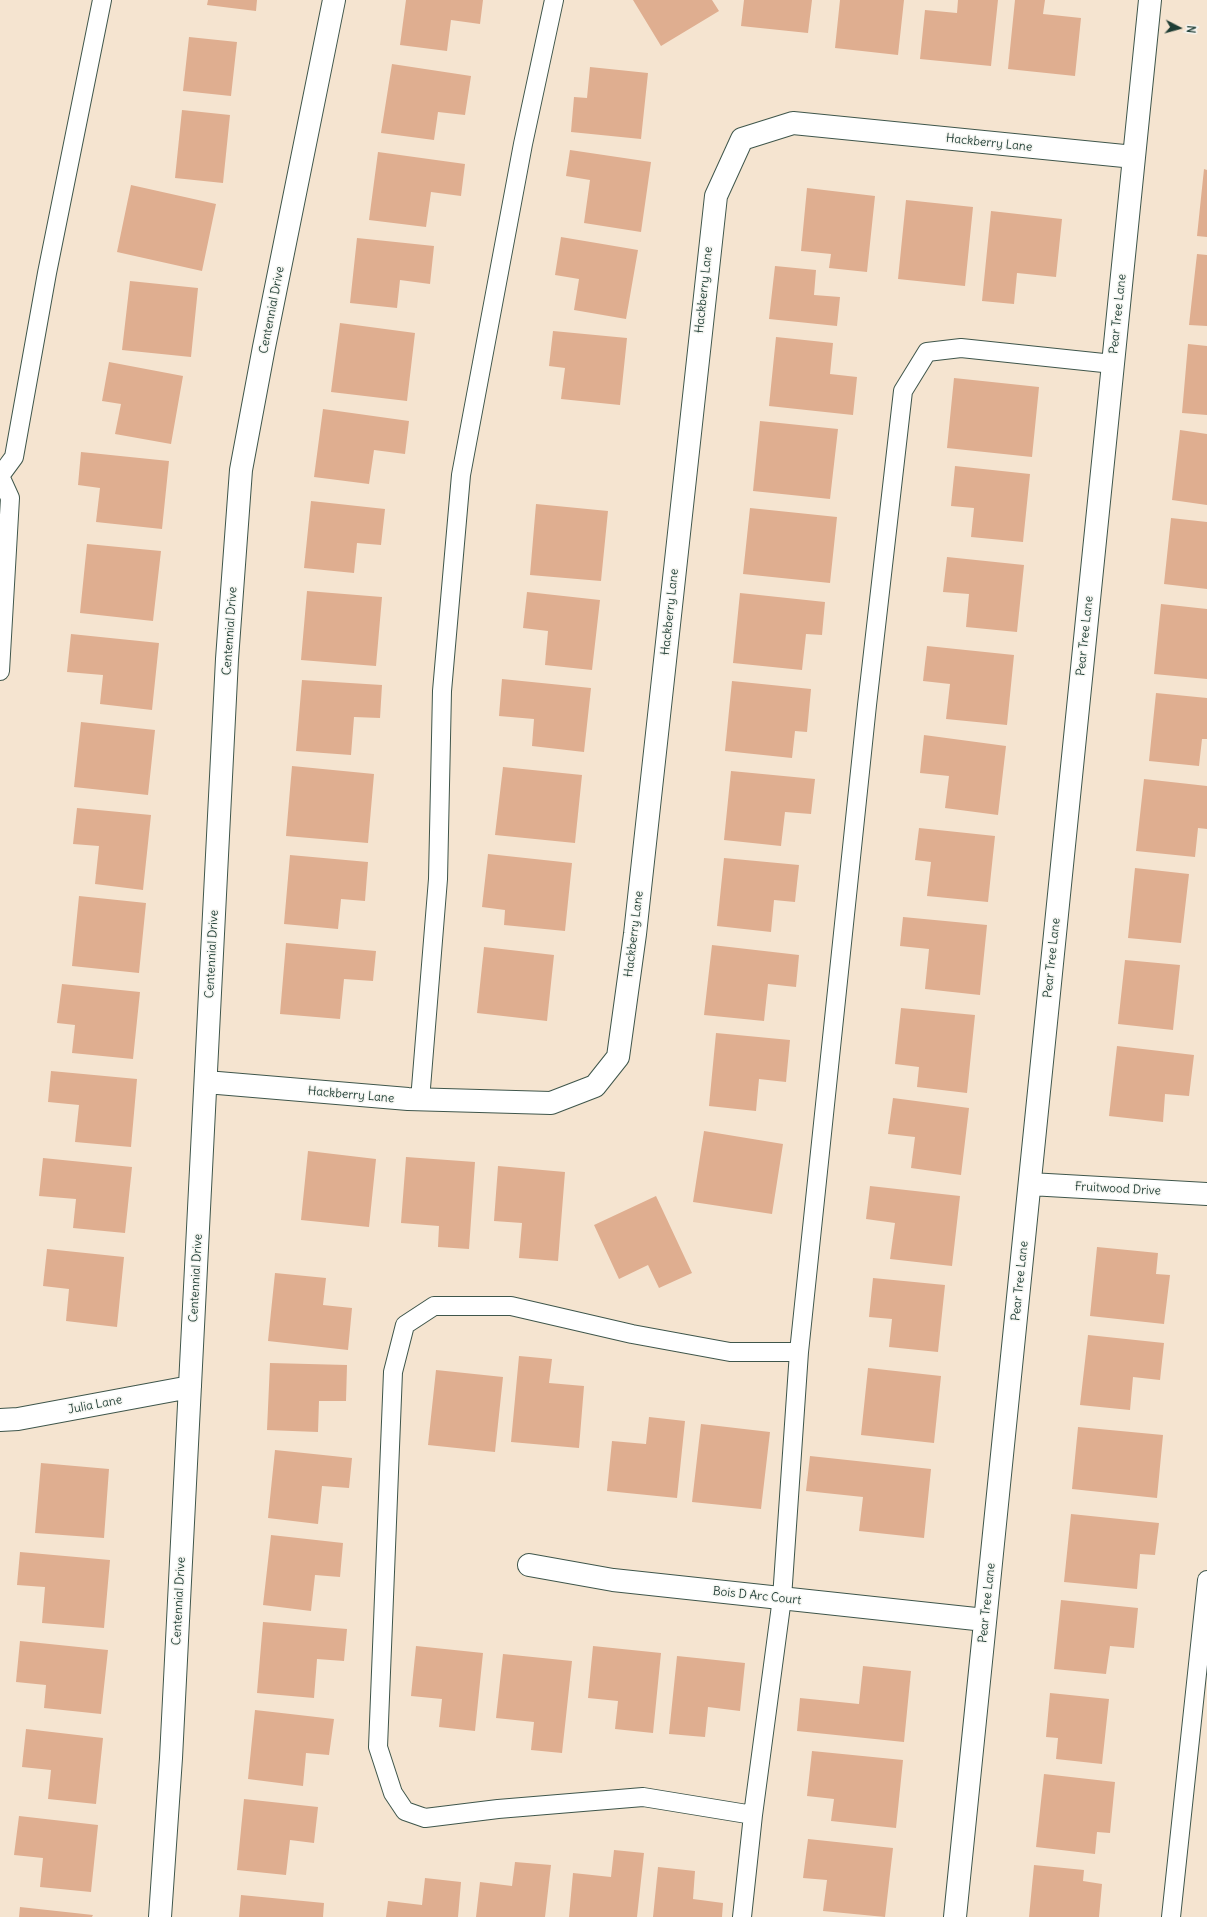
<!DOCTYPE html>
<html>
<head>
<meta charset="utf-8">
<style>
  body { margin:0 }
  #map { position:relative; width:1207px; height:1917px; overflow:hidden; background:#f5e4d0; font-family:Delius,sans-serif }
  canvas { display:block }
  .north { position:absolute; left:1159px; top:8px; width:40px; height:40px; -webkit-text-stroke:3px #f6f6f2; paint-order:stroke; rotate:96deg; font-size:11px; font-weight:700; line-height:16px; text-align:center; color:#1f3d34 }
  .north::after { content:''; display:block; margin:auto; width:14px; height:18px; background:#1f3d34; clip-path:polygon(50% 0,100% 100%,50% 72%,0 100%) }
</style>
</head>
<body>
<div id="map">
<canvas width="1207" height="1917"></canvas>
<div class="north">N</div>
</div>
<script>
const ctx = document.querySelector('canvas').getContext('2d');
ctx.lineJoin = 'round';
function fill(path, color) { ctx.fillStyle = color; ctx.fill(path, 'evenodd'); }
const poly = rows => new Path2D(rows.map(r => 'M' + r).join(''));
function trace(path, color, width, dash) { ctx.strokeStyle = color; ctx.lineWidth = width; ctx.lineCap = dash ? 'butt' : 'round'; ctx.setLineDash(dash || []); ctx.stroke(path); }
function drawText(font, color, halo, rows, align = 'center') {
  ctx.font = font + ' Delius,sans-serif'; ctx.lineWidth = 3; ctx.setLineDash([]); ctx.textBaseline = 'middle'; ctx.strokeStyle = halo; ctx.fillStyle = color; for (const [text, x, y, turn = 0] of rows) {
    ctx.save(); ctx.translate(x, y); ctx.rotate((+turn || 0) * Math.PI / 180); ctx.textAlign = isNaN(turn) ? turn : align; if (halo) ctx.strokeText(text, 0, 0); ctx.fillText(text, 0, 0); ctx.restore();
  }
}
const building = poly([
  [208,0,257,0,256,11,207,5],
  [406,0,483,0,480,24,451,20,447,51,400,45],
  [633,0,712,0,719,11,661,46],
  [744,0,812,0,808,33,741,26],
  [840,0,904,0,898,55,835,48],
  [958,0,998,0,991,66,920,59,925,10,957,13],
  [1015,0,1045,0,1043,14,1081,18,1075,76,1008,69],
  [189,37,237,42,231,96,183,91],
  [392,64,471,76,465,115,438,112,434,140,381,133],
  [590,67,648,73,641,139,571,132,574,97,587,98],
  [182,110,230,115,223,183,175,178],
  [570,150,651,162,641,232,584,223,590,180,566,176],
  [378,152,465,164,461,196,431,192,426,227,369,220],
  [1204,169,1207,170,1207,237,1197,236],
  [131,185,216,204,202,271,117,252],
  [807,188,875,196,867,272,829,268,831,254,801,251],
  [906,200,973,207,965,286,898,279],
  [991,211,1062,219,1056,277,1017,273,1014,304,982,301],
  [561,237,638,250,626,319,574,310,579,279,555,275],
  [357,238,434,246,430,284,400,280,397,308,350,303],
  [1197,254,1207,255,1207,326,1189,325],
  [775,266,816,270,814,295,840,297,837,326,769,319],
  [130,281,198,288,191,357,122,350],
  [340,323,415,333,407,401,331,392],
  [553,331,627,338,620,405,561,399,565,368,549,366],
  [776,337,833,343,830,374,857,377,853,415,769,406],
  [1188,344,1207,346,1207,415,1182,413],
  [109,362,183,376,171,444,115,434,121,404,102,401],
  [954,378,1039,387,1032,457,947,448],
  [323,409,409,421,405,454,374,450,369,484,314,477],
  [760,421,838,429,830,499,753,491],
  [1180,430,1207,434,1207,505,1172,500],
  [81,452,169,461,162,529,96,522,100,488,78,485],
  [955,466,1030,474,1023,542,971,537,974,508,951,506],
  [311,501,385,509,381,545,357,543,354,573,304,568],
  [536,504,608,511,601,581,530,575],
  [750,508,837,517,830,583,743,574],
  [1171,518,1207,522,1207,589,1164,584],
  [87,544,161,551,153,621,80,613],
  [947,557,1024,565,1017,632,966,627,969,594,943,592],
  [307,591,382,597,376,666,301,660],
  [527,592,600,600,592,670,545,665,548,631,523,628],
  [740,593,825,602,822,635,806,634,802,670,733,663],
  [1161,604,1207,609,1207,679,1154,674],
  [71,634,159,643,152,710,100,704,103,675,67,672],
  [927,646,1014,655,1007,725,946,719,950,684,923,681],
  [502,679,591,688,584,752,532,746,534,719,499,716],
  [302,680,382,685,380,718,354,717,351,755,296,751],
  [732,681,811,689,807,732,795,731,792,758,725,751],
  [1156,693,1207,698,1207,739,1202,739,1199,766,1149,761],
  [81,722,155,730,148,795,74,787],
  [924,735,1006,746,998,815,945,808,949,776,920,773],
  [292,766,374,774,368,843,286,836],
  [503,767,582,775,575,843,495,835],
  [731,771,815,779,811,814,785,812,781,846,724,840],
  [1144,779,1207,786,1207,829,1198,828,1195,857,1136,851],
  [77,808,151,815,143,890,95,884,99,846,73,844],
  [919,828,995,836,988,902,927,896,931,862,915,860],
  [488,854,572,863,565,931,504,925,505,910,482,907],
  [290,855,368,862,365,901,341,899,338,929,284,924],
  [724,858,799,865,795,902,774,900,771,932,717,926],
  [1135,868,1189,874,1181,943,1128,938],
  [79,896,146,903,139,973,72,966],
  [903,917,987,925,980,995,925,989,929,949,900,946],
  [286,943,376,951,373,981,344,979,340,1019,280,1014],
  [712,945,799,955,796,987,768,984,764,1021,704,1015],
  [484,947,554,955,547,1021,477,1013],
  [1125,960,1180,965,1173,1030,1118,1024],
  [62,984,140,992,133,1059,72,1053,75,1025,57,1023],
  [901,1008,975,1015,967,1093,917,1087,919,1067,895,1064],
  [716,1033,790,1040,786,1082,759,1079,756,1111,709,1106],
  [1117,1046,1194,1055,1189,1096,1165,1094,1163,1122,1109,1116],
  [51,1071,137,1079,131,1147,75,1142,79,1105,48,1102],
  [893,1098,969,1108,961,1175,911,1168,915,1137,888,1134],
  [704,1131,783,1144,772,1214,693,1202],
  [308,1151,376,1159,369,1227,301,1220],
  [406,1157,475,1162,469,1249,438,1247,439,1226,401,1223],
  [43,1158,132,1167,125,1233,73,1228,76,1199,39,1196],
  [498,1166,565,1172,558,1261,519,1258,522,1223,494,1221],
  [870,1186,960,1196,952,1266,890,1259,895,1223,866,1219],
  [656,1196,692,1273,659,1288,648,1265,619,1279,594,1225],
  [1097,1247,1158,1253,1156,1274,1170,1275,1164,1324,1090,1316],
  [47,1249,124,1257,117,1327,66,1321,69,1289,43,1286],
  [275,1273,326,1278,323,1305,352,1308,348,1350,268,1341],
  [873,1278,945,1285,938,1352,889,1347,892,1319,869,1317],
  [1088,1335,1164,1343,1160,1380,1133,1377,1130,1410,1080,1405],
  [519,1356,552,1359,549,1383,584,1386,579,1448,511,1442],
  [270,1363,347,1365,346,1401,319,1401,318,1432,267,1430],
  [868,1368,941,1376,934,1443,861,1435],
  [436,1370,503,1377,495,1452,428,1445],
  [649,1417,685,1421,677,1498,607,1491,612,1441,646,1444],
  [701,1424,770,1432,761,1509,692,1502],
  [1078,1427,1163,1435,1157,1498,1072,1489],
  [275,1450,352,1458,349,1488,322,1486,318,1524,268,1518],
  [810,1456,931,1469,924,1538,859,1531,863,1497,806,1491],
  [41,1463,109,1469,104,1538,35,1533],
  [1071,1514,1159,1523,1155,1555,1140,1554,1137,1589,1064,1582],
  [271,1535,343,1543,340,1577,315,1575,311,1611,263,1605],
  [20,1552,110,1560,104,1628,42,1623,45,1587,17,1585],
  [1061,1600,1138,1608,1134,1648,1110,1646,1106,1674,1054,1669],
  [263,1622,347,1629,344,1661,317,1659,314,1698,257,1693],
  [20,1641,108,1650,101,1714,44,1708,46,1685,16,1682],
  [416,1646,483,1653,475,1731,439,1727,442,1699,411,1696],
  [593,1646,661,1653,653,1733,615,1729,618,1701,588,1698],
  [503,1654,572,1661,562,1753,531,1750,534,1722,496,1718],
  [677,1656,745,1663,740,1711,708,1707,705,1737,669,1734],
  [863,1666,911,1671,904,1742,797,1731,800,1698,859,1704],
  [1050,1693,1109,1699,1102,1764,1056,1759,1058,1738,1046,1737],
  [255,1710,334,1719,329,1755,306,1753,303,1786,248,1779],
  [26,1729,103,1738,96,1804,48,1799,51,1770,22,1767],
  [812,1751,903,1760,896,1828,831,1821,834,1799,807,1796],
  [1044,1774,1115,1782,1110,1833,1097,1832,1095,1854,1036,1847],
  [244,1799,318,1807,314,1843,290,1840,286,1875,237,1870],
  [19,1816,98,1825,91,1892,40,1887,43,1858,14,1855],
  [808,1839,893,1848,885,1917,823,1911,827,1880,803,1878],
  [614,1850,644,1853,637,1917,569,1917,573,1873,611,1877],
  [515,1862,551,1865,545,1917,476,1917,480,1882,512,1886],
  [1034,1865,1084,1870,1083,1881,1102,1884,1099,1917,1029,1917],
  [658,1867,695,1871,693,1899,723,1903,722,1917,653,1917],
  [425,1878,461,1882,458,1917,386,1917,388,1901,422,1905],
  [241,1895,324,1903,323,1917,239,1917],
  [20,1907,93,1915,92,1917,19,1917]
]);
const service = poly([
  [0,671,10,498,0,476,14,457,47,273,102,0],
  [420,1100,438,879,442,691,461,475,523,144,554,0],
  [753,1815,643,1797,498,1809,425,1818,405,1811,393,1793,378,1747,393,1372,405,1325,434,1306,511,1306,632,1334,730,1352,799,1352],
  [742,1917,753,1815,782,1598,799,1352,867,705,903,391,927,352,961,348,1113,364],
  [1171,1917,1207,1580]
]);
const minor = poly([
  [206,1082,408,1099,551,1103,595,1086,618,1057,635,934,716,196,742,139,793,123,1134,157],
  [1030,1184,1207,1194],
  [0,1420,18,1419,190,1387],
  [529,1565,613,1580,985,1620],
  [160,1917,171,1758,227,659,241,470,264,347,334,0],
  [955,1917,1150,0]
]);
const streetNames = [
  ["Hackberry Lane",989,143,6],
  ["Hackberry Lane",704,290,-84],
  ["Centennial Drive",272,310,-79],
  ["Pear Tree Lane",1118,314,-84],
  ["Hackberry Lane",670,612,-84],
  ["Centennial Drive",230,631,-86],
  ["Pear Tree Lane",1085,636,-84],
  ["Hackberry Lane",634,934,-83],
  ["Centennial Drive",212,954,-87],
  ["Pear Tree Lane",1052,958,-84],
  ["Hackberry Lane",351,1095,5],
  ["Fruitwood Drive",1118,1189,3],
  ["Centennial Drive",196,1278,-87],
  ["Pear Tree Lane",1020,1281,-84],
  ["Julia Lane",95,1405,-11],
  ["Bois D Arc Court",757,1596,6],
  ["Centennial Drive",179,1601,-87],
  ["Pear Tree Lane",987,1603,-84]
];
fill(building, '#dfae90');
trace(service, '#3f564b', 20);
trace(minor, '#3f564b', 24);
trace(service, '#fff', 18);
trace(minor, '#fff', 22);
drawText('12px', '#1f3d34', '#f6f6f2', streetNames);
</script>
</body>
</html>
